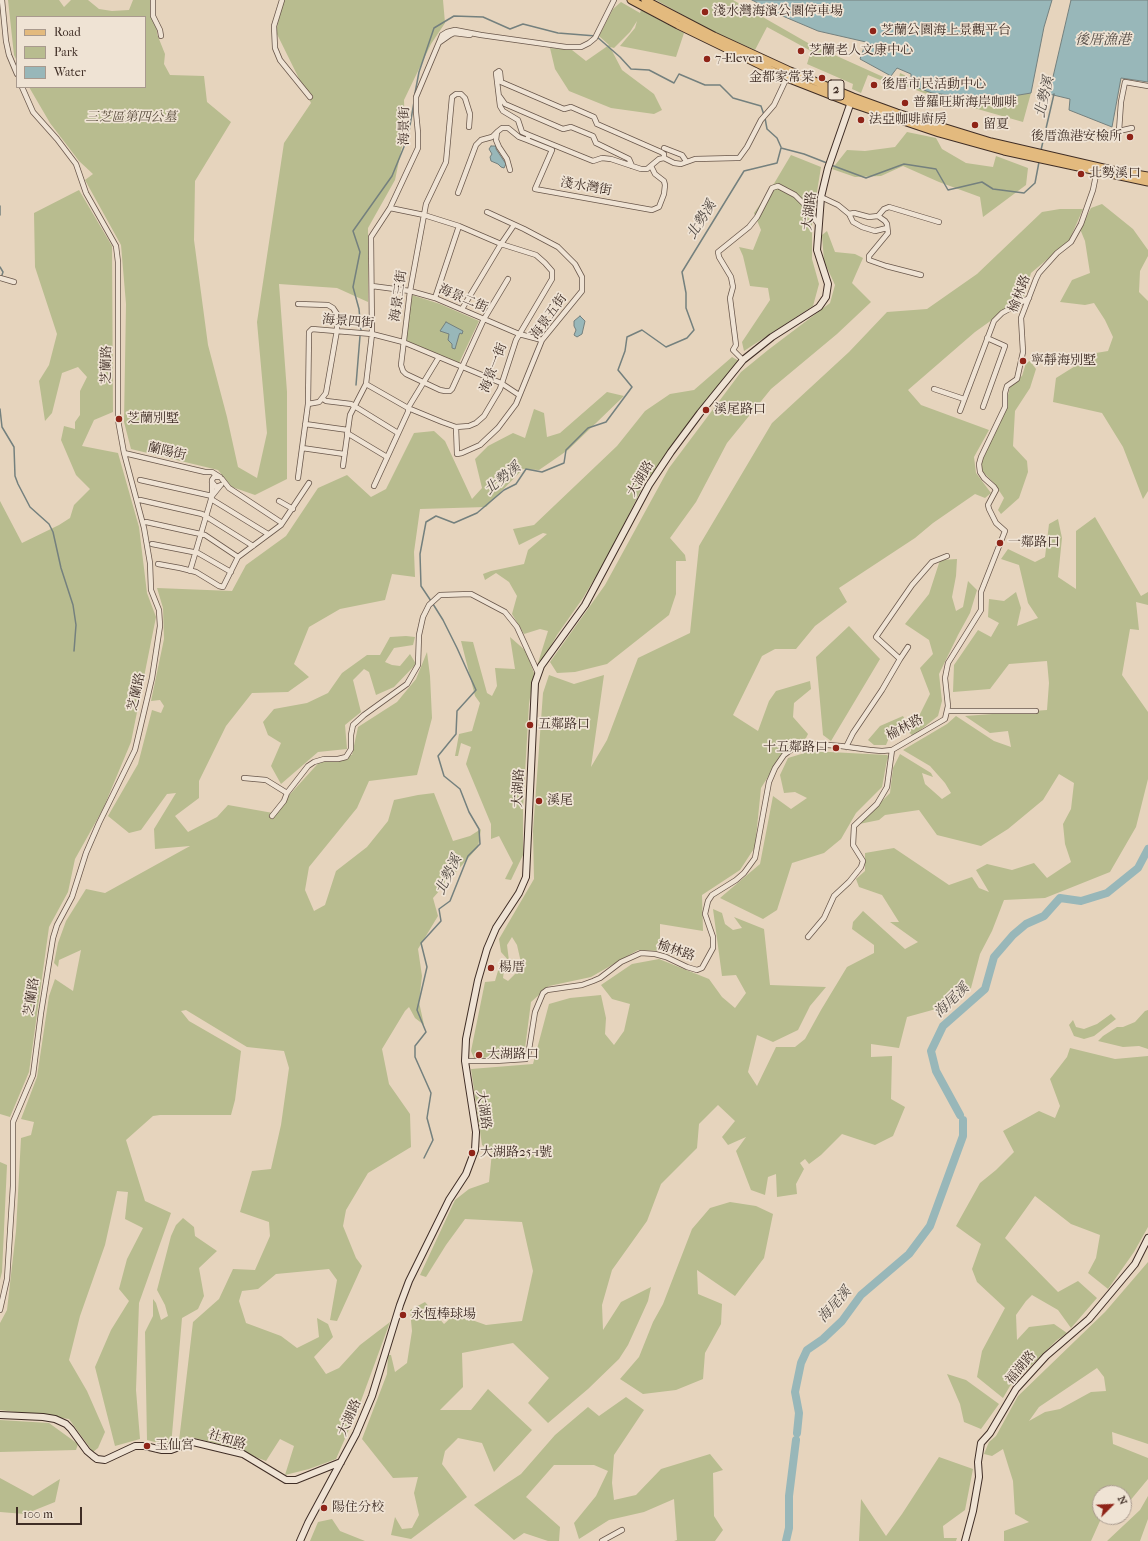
<!DOCTYPE html>
<html>
<head>
<meta charset="utf-8">
<style>
  body { margin:0 }
  #map { position:relative; width:1148px; height:1541px; overflow:hidden; background:#e6d4bd; font-family:"IM FELL French Canon",serif }
  canvas { display:block }
  .legend { position:absolute; left:16px; top:16px; width:130px; height:72px; box-sizing:border-box; background:#efe3d4; border:1px solid #a99a8e; margin:0; padding:5px 7px; list-style:none; font-size:12px; color:#3f2d25 }
  .legend li { display:flex; align-items:center; gap:8px; height:20px }
  .legend b { width:20px; border:1px solid #a99a8e }
  .north { position:absolute; left:1092px; top:1485px; width:40px; height:40px; box-sizing:border-box; background:#efe3d4; border:1px solid #a99a8e; border-radius:50%; rotate:66deg; font-size:11px; font-weight:700; line-height:16px; text-align:center; color:#3f2d25 }
  .north::after { content:''; display:block; margin:auto; width:14px; height:18px; background:#8f2418; clip-path:polygon(50% 0,100% 100%,50% 72%,0 100%) }
  .scale { position:absolute; left:16px; top:1507px; width:66px; height:18px; box-sizing:border-box; border:2px solid #3f2d25; border-top:0; padding-left:5px; font-size:12px; line-height:14px; white-space:nowrap; color:#3f2d25; -webkit-text-stroke:3px #efe3d4; paint-order:stroke }
</style>
</head>
<body>
<div id="map">
<canvas width="1148" height="1541"></canvas>
<ul class="legend">
<li><b style="height:5px;background:#e3ba7e"></b>Road</li>
<li><b style="height:11px;background:#b8bc8f"></b>Park</li>
<li><b style="height:11px;background:#98b7b9"></b>Water</li>
</ul>
<div class="north">N</div>
<div class="scale">100 m</div>
</div>
<script>
const ctx = document.querySelector('canvas').getContext('2d');
ctx.lineJoin = 'round';
function fill(path, color) { ctx.fillStyle = color; ctx.fill(path, 'evenodd'); }
const poly = rows => new Path2D(rows.map(r => 'M' + r).join(''));
function trace(path, color, width, dash) { ctx.strokeStyle = color; ctx.lineWidth = width; ctx.lineCap = dash ? 'butt' : 'round'; ctx.setLineDash(dash || []); ctx.stroke(path); }
function drawText(font, color, halo, rows, align = 'center') {
  ctx.font = font + ' "IM FELL French Canon","Noto Serif TC",serif'; ctx.lineWidth = 3.5; ctx.setLineDash([]); ctx.textBaseline = 'middle'; ctx.strokeStyle = halo; ctx.fillStyle = color; for (const [text, x, y, turn = 0] of rows) {
    ctx.save(); ctx.translate(x, y); ctx.rotate((+turn || 0) * Math.PI / 180); ctx.textAlign = isNaN(turn) ? turn : align; if (halo) ctx.strokeText(text, 0, 0); ctx.fillText(text, 0, 0); ctx.restore();
  }
}
const green = poly([
  [8,0,59,0,64,7,71,0,88,0,99,9,112,11,129,10,133,0,155,0,157,34,165,54,164,64,170,75,204,76,207,102,231,122,195,181,194,240,208,345,227,417,238,467,257,478,267,433,257,322,284,143,311,103,276,32,283,0,443,0,445,23,431,44,404,100,405,132,395,180,368,228,368,302,337,288,279,284,287,392,287,479,255,495,232,487,218,470,131,449,124,422,126,304,121,245,85,180,93,174,79,161,50,123,29,87,145,87,145,17,17,17,17,61,14,55],
  [656,0,733,0,808,43,890,80,899,78,900,73,923,84,989,100,1031,93,1023,122,932,96,900,84,895,86,868,75,861,93,852,89,853,84,807,64,811,51,767,27,755,50,710,30],
  [621,2,640,13,641,10,684,33,676,57,620,46,635,28,637,21,630,32,614,48,610,47,622,70,654,94,662,110,654,114,611,108,569,91,555,69,550,48,572,50,586,61,609,45,599,36,613,9],
  [907,132,936,138,942,149,966,163,993,167,996,156,1028,168,1026,185,983,217,980,197,939,182,903,166,881,176,855,177,832,169,847,150,865,151,895,147],
  [791,155,821,167,812,223,812,259,819,284,813,306,744,351,742,342,770,300,768,288,750,286,743,256,739,247,753,250,761,230,754,213,772,187],
  [79,190,112,246,113,412,94,420,82,446,118,453,139,527,147,593,156,617,131,742,103,809,75,859,68,892,49,927,29,1072,10,1117,0,1114,0,501,22,543,59,525,70,518,74,505,90,489,76,475,61,440,64,426,75,429,75,422,80,415,80,391,87,377,78,367,62,373,52,413,45,421,39,381,49,365,57,334,35,267,34,213],
  [1102,204,1133,229,1148,250,1148,256,1140,271,1139,292,1148,301,1148,491,1143,499,1123,447,1102,413,1053,402,1056,378,1096,353,1108,351,1113,337,1105,320,1094,303,1085,305,1060,302,1072,280,1090,273,1085,241,1080,229,1091,208],
  [1060,209,1083,209,1069,241,1031,273,1024,297,975,332,908,390,921,405,989,430,974,457,976,473,991,493,985,498,975,494,933,523,915,538,839,588,847,602,815,626,796,649,775,649,762,656,733,715,758,731,769,701,776,691,810,681,811,689,794,703,793,717,808,734,806,738,786,748,761,788,755,847,740,870,702,895,703,931,660,924,660,951,638,950,591,977,549,986,531,1002,524,1056,474,1058,471,1051,485,982,495,981,500,964,505,962,503,978,508,981,522,967,517,945,512,937,507,945,509,961,501,952,499,939,534,879,533,831,543,693,549,675,574,684,604,675,591,767,607,740,638,658,690,633,699,546,772,423,849,352,887,312,927,309,977,274,1042,212],
  [827,231,835,252,855,254,863,258,852,283,871,302,837,334,771,389,727,443,696,502,670,538,685,555,686,561,676,561,676,594,669,615,607,664,575,672,557,673,550,662,605,585,669,468,741,372,768,350,830,303,835,285,824,261,822,235],
  [412,295,440,304,479,321,459,363,405,341],
  [732,357,739,361,660,466,646,480,608,556,583,598,557,635,542,662,538,663,548,631,540,629,524,634,512,614,517,596,509,582,496,573,485,580,483,574,491,571,524,564,528,550,547,534,543,533,519,545,513,529,534,525,617,446,645,411,670,394,694,390],
  [1030,361,1036,369,1030,388,1015,411,1013,446,1027,461,1028,472,1019,498,1001,514,998,510,1004,498,994,483,980,469,982,457,1000,424,1011,384,1022,376,1026,363],
  [607,392,624,396,568,450,539,470,523,469,486,507,420,509,414,552,415,577,392,574,385,600,340,609,309,627,294,664,309,677,288,692,252,693,226,726,199,781,199,798,175,816,188,832,217,817,228,805,273,813,323,758,352,755,358,727,397,702,416,679,427,652,430,676,432,718,417,775,369,781,357,808,309,867,305,890,314,911,325,905,336,871,367,847,388,821,394,800,418,795,434,793,453,841,470,836,481,829,478,847,433,898,438,916,418,949,422,976,419,1002,424,1025,415,1018,409,1007,405,1011,382,1049,389,1084,410,1114,411,1147,368,1173,346,1210,343,1226,356,1258,362,1266,337,1321,330,1320,337,1280,329,1269,276,1274,258,1289,242,1291,239,1301,246,1323,281,1336,297,1348,319,1337,317,1318,328,1324,333,1337,314,1357,326,1374,339,1368,360,1345,390,1322,358,1409,336,1459,309,1469,285,1475,294,1446,280,1439,266,1461,226,1446,191,1437,179,1441,193,1322,219,1299,233,1269,255,1270,270,1236,269,1222,240,1212,252,1171,271,1169,281,1125,289,1068,284,1051,247,1047,186,1010,181,1011,189,1021,241,1051,235,1100,231,1115,160,1115,153,1116,126,1140,145,1201,171,1213,139,1303,136,1390,140,1439,115,1446,95,1367,111,1330,129,1301,119,1289,127,1259,143,1228,125,1219,128,1192,117,1191,105,1245,80,1316,69,1360,87,1391,105,1432,98,1448,93,1452,69,1419,0,1410,0,1323,7,1310,16,1231,21,1138,31,1135,34,1122,21,1119,37,1077,49,996,55,979,73,991,81,950,59,960,58,967,54,963,58,943,66,921,86,889,105,893,190,846,155,849,154,829,176,793,167,794,141,830,129,833,108,816,138,764,152,710,161,713,164,706,160,700,151,701,164,639,163,608,157,588,232,591,246,565,286,536,318,488,347,475,371,497,386,489,414,433,434,431,445,441,472,499,482,488,475,459,488,446,513,433,525,438,534,409,544,413,547,437,560,433],
  [1095,517,1141,596,1148,592,1148,605,1136,602,1139,630,1130,629,1122,675,1148,712,1148,779,1136,827,1110,872,1045,898,1004,900,992,931,980,954,971,988,936,1009,907,1017,899,1048,871,1044,871,1057,892,1056,891,1099,905,1107,893,1136,875,1145,842,1134,821,1155,809,1164,805,1159,800,1163,804,1169,796,1184,797,1194,777,1197,776,1174,768,1177,765,1195,751,1190,736,1151,746,1137,728,1145,722,1137,735,1121,718,1105,699,1124,697,1148,661,1184,647,1221,612,1270,602,1305,603,1330,621,1302,651,1287,648,1301,628,1345,619,1359,588,1389,548,1423,528,1403,549,1378,513,1343,462,1353,463,1387,440,1410,471,1410,488,1389,532,1430,494,1472,482,1443,458,1438,445,1451,442,1464,467,1497,411,1539,391,1535,395,1517,402,1529,412,1528,419,1515,414,1493,418,1477,393,1478,362,1439,387,1374,388,1355,391,1355,395,1372,407,1363,412,1331,410,1310,425,1302,444,1324,455,1314,486,1325,522,1321,533,1271,522,1222,465,1219,446,1245,426,1277,420,1275,455,1200,469,1189,489,1182,492,1152,482,1145,471,1069,533,1064,549,1004,570,998,601,995,606,1018,605,1034,614,1045,624,1031,630,1004,612,999,601,985,632,964,659,959,709,979,722,997,735,1008,746,993,736,975,722,976,713,909,722,913,725,924,733,930,742,928,734,917,764,929,770,985,826,987,810,1006,798,1030,773,1042,757,1035,748,1072,757,1086,776,1047,795,1047,805,1039,821,1010,847,967,874,953,874,945,852,929,853,922,863,911,905,949,918,942,890,922,899,922,882,895,859,887,856,879,865,871,865,853,894,848,949,885,972,877,979,888,989,892,976,870,987,864,1012,870,1034,863,1047,878,1071,862,1065,844,1063,824,1071,809,1074,783,1059,774,1043,800,1008,829,981,846,937,835,919,810,885,815,879,820,859,824,890,793,893,768,900,754,931,773,933,777,922,773,925,784,942,799,951,793,945,783,930,766,903,750,947,724,956,716,994,741,1011,747,1008,731,990,733,965,716,1047,710,1049,683,1047,661,1009,664,990,689,953,692,954,665,978,630,991,637,999,623,988,617,989,599,1004,601,1016,592,1021,608,1017,626,1038,618,1028,603,1019,565,1001,559,1008,549,1035,562,1045,557,1049,524,1058,519,1062,538,1058,577,1076,589,1076,531],
  [957,559,956,576,952,597,956,611,963,607,968,581,977,590,970,613,958,635,939,674,942,701,938,716,913,736,904,728,891,733,886,745,874,745,868,740,880,726,903,716,908,725,917,720,930,694,920,668,933,654,929,640,905,624,929,594,940,560],
  [849,626,880,659,831,741,823,735,816,657],
  [406,636,415,637,413,645,394,648,385,662,392,665,400,666,410,654,416,664,394,687,376,695,369,672,364,669,353,680,361,712,345,725,347,749,318,752,281,784,271,766,281,743,268,735,263,722,274,709,307,703,328,693,342,673,367,655,380,655,390,637],
  [510,637,526,651,534,673,529,704,523,808,523,855,511,880,505,879,513,863,499,836,491,839,491,824,466,764,471,747,461,743,458,756,455,756,459,734,472,731,480,703,475,696,461,641,473,642,487,693,492,696,497,686,495,668,515,669],
  [811,751,887,755,889,757,887,760,882,787,856,813,841,839,824,853,792,863,777,910,763,919,720,898,760,864,773,796,791,809,807,798,795,792,784,793,780,775,788,758],
  [1148,1010,1148,1049,1139,1046,1123,1047,1098,1041,1103,1036,1117,1027,1123,1027,1135,1022,1145,1011],
  [1111,1014,1116,1019,1094,1036,1084,1039,1074,1036,1069,1025,1073,1020,1076,1027,1084,1029,1097,1024],
  [1070,1048,1115,1059,1148,1056,1148,1227,1134,1252,1108,1289,1088,1273,1096,1258,1100,1235,1071,1224,1035,1196,1005,1238,1058,1292,1078,1281,1097,1298,1071,1328,1058,1310,1032,1295,1026,1301,1016,1315,1017,1340,1029,1327,1054,1324,1067,1333,1057,1340,1010,1386,1003,1398,977,1377,982,1351,1005,1308,977,1282,972,1269,981,1244,956,1226,980,1183,996,1170,1014,1152,1003,1131,1039,1111,1055,1118,1060,1106,1050,1079,1067,1057],
  [0,1162,7,1165,2,1272,0,1280],
  [730,1202,756,1206,773,1214,764,1258,735,1296,697,1270,698,1294,722,1304,721,1324,705,1353,703,1379,676,1390,643,1394,620,1379,639,1357,653,1322,663,1304,692,1229,710,1208],
  [183,1218,194,1227,195,1236,217,1251,199,1268,204,1296,198,1309,182,1318,171,1446,147,1440,145,1332,153,1316,153,1299,156,1303,161,1320,168,1316,165,1305,157,1290,171,1236,176,1225],
  [1148,1262,1148,1444,1112,1432,1113,1444,1148,1458,1148,1479,1124,1508,1124,1493,1100,1493,1100,1517,1116,1517,1100,1521,1091,1541,1004,1541,1004,1531,1029,1522,1015,1514,1013,1481,1003,1449,992,1456,984,1454,989,1442,996,1436,1018,1396,1105,1312],
  [1097,1368,1104,1377,1106,1391,1091,1392,1060,1409,1045,1412,1029,1421,1039,1407],
  [947,1374,966,1380,999,1404,981,1429,964,1422,960,1404],
  [626,1397,644,1410,614,1455,612,1483,614,1500,636,1495,661,1469,710,1454,723,1470,713,1473,714,1516,723,1530,715,1541,674,1541,677,1540,674,1499,644,1512,609,1520,579,1539,574,1523,596,1496,608,1471,594,1465,554,1465,526,1497,560,1527,559,1541,548,1541,524,1533,514,1540,474,1505,521,1474,555,1435,588,1407,599,1416],
  [0,1420,49,1423,78,1444,76,1450,0,1452],
  [939,1457,973,1469,965,1510,943,1526,944,1538,957,1538,956,1541,859,1541,861,1499,886,1536,902,1514],
  [0,1478,33,1496,60,1479,55,1502,25,1514,0,1512],
  [1148,1496,1148,1519,1140,1541,1107,1541,1140,1510],
  [332,1519,340,1531,365,1541,310,1541,318,1522]
]);
const water = poly([
  [752,0,1052,0,1044,27,1031,93,989,100,932,93,918,88,920,81,911,77,911,74,897,68,891,76,860,59,866,42,818,31,785,17,752,0],
  [1071,0,1148,0,1148,82,1121,78,1112,127,1069,110,1070,99,1049,94,1071,0],
  [491,146,496,146,496,149,506,164,504,168,501,167,498,164,491,161,490,157,492,154,489,149,491,146],
  [580,316,585,321,582,334,577,337,574,335,576,330,574,326,574,321,580,316],
  [446,322,463,331,462,334,460,333,459,335,455,349,452,348,452,344,448,340,449,334,440,331,446,322]
]);
const stream = poly([
  [415,93,419,72,434,28,454,16,483,17,510,29,523,24,558,33,596,36,620,57,631,69,649,70,674,83,679,74,705,85,720,85,733,98,761,106,764,115],
  [765,118,767,129,777,138,781,147],
  [1041,150,1054,94],
  [831,165,866,178,904,164,936,169,948,190,982,182,993,189,1024,193,1035,183,1039,162],
  [0,206,0,215],
  [0,267,3,272,2,275],
  [361,330,359,309,353,287,360,252,353,231,392,176,408,137,414,102],
  [356,385,360,336],
  [0,409,2,427,14,447,15,476,18,484,30,507,49,524,53,532,61,568,73,605,76,625,74,651],
  [431,601,421,586,420,554,426,522,436,516,454,523,477,513,504,490,516,484,526,469,542,472,564,463,566,450,588,428,606,422,632,387,618,370,625,351,627,337,642,330,666,347,687,338,694,330,686,308,686,293,682,272,744,171,777,163,781,148,804,154,827,163],
  [424,1158,433,1140,427,1118,431,1093,415,1057,415,1046,426,1032,417,1010,427,967,421,943,441,921,439,909,450,901,468,856,480,844,479,829,469,812,460,789,444,776,438,756,456,734,457,711,476,690,457,648,443,620,433,604]
]);
const river = poly([
  [960,1115,936,1071,931,1051,943,1026,985,989,994,957,1013,935,1026,924,1044,916,1060,898,1081,901,1107,893,1138,868,1148,849],
  [797,1433,799,1413,795,1392,801,1363,807,1350,823,1339,842,1321,861,1295,909,1254,930,1226,963,1136,963,1120],
  [786,1541,789,1528,789,1496,796,1440]
]);
const street = poly([
  [2,0,6,41,9,55,17,74],
  [153,0,153,16,160,30,161,36],
  [282,0,274,26,275,48,280,60,310,97],
  [440,42,450,35,454,33,470,35],
  [500,97,505,104,563,129,571,127,593,136,596,143,629,159,632,166],
  [469,127,470,114,465,98,461,94,456,94,452,97,446,162,426,204,424,215,410,291,401,365,403,371,406,374,440,390,445,391,450,391,452,389,484,319,508,279],
  [1132,128,1119,131,1121,102,1125,82,1148,86],
  [529,135,588,159,593,161,602,158,611,159,641,169,647,169,659,159,664,158,674,163,681,164,695,159,736,158,739,158,747,147,761,120,774,105,790,71],
  [664,148,682,155,686,161],
  [651,166,655,174,664,181,665,185,664,194,659,207,652,210,535,189,552,150,527,140,529,135,522,132,518,120,503,111,500,106,496,73,499,71,500,72,501,82,564,109,571,107,594,117,597,124,661,152,664,154,664,158],
  [510,170,507,159,499,147,496,140,497,132,502,128,508,128,519,137,527,140],
  [458,193,476,145,481,140,492,137,497,132],
  [821,197,838,205,849,214,853,222,862,227,875,231,887,228],
  [390,208,424,215,459,226,501,244,536,255,545,263,552,271,552,279,516,340,500,389,484,416,476,423,469,426,456,427,442,422,408,408,366,384,372,334,371,237,390,208,418,148,418,133,416,112,416,97,440,40,442,35,447,32,455,30,481,35,566,47,581,47,589,43,595,38,614,0],
  [849,214,854,213,869,217,878,216,885,221,887,224,888,233,869,256,869,260,886,266,921,275],
  [878,216,884,209,889,207,939,222],
  [0,278,14,282],
  [372,286,410,291,435,298,519,334,542,340],
  [435,298,459,226],
  [298,304,328,305,333,308,337,314,337,330,326,393,319,402,308,404],
  [462,309,501,244,514,225],
  [743,360,733,350,736,345,730,298,733,287,731,277,719,257,718,252,749,227,757,217,772,188,778,186,795,195,805,205,818,224],
  [934,389,964,399],
  [323,399,326,401,351,404,398,433],
  [983,407,1005,346,987,338],
  [960,411,994,321,1002,313,1029,298],
  [305,424,348,430],
  [456,427,457,454,462,453,480,445,498,428,516,404,542,340,582,291,582,277,575,264,558,247,524,229,487,212],
  [347,433,387,457],
  [302,448,344,454],
  [124,453,205,472,212,472,220,477],
  [343,466,350,415,366,384],
  [298,478,308,404,309,332,312,329,372,334,403,342,501,383,519,395],
  [222,479,229,488,282,523],
  [140,480,212,496],
  [212,482,216,487,221,485],
  [374,486,408,412,408,408,439,357],
  [212,496,212,480,214,477,220,477],
  [211,499,268,534],
  [140,500,202,514,253,546],
  [279,501,293,509],
  [146,522,205,535,238,557],
  [152,544,198,553,231,572],
  [158,564,180,568,196,572,219,586,223,587,238,557,281,525,309,483],
  [190,571,212,496,220,486],
  [900,659,876,637,912,585,932,562,947,556],
  [947,711,1036,711],
  [846,747,853,733,882,690,900,659,908,647],
  [244,778,266,780,287,793],
  [272,816,284,801,287,793,308,766,314,762,324,759,338,759,346,757,351,749,351,735,353,725,364,715,407,684,418,665,419,635,423,617,429,605,440,595,471,594,505,612,517,627,538,673],
  [808,937,824,918,834,896,849,882,861,867,863,861,853,845,854,826,877,804,887,787,892,750],
  [465,1061,495,1061,526,1059,528,1056,535,1012,543,993,547,990,582,985,593,981,600,978,621,962,641,953,655,954,666,957,687,967,697,970,702,968,713,948,713,937,705,914,708,901,712,895,736,880,744,873,755,858,769,782,775,768,784,755,792,749,806,744,814,744,841,746,870,750,882,751,892,750,945,719,948,706,945,678,948,663,981,610,981,592,1005,531,996,523,989,509,988,505,996,490,994,487,984,478,980,472,979,464,981,457,1005,407,1005,393,1007,386,1017,379,1023,352,1021,318,1036,279,1039,273,1057,253,1071,242,1081,224,1093,190,1097,170],
  [0,1310,7,1279,13,1186,13,1122,33,1075,41,1013,53,938,57,925,72,897,86,853,99,823,135,750,152,678,160,626,159,610,151,590,150,563,144,528,124,453,118,420,118,262,116,246,86,193,76,164,57,139,33,112,22,87],
  [602,1541,622,1530]
]);
const secondary = poly([
  [0,1415,43,1417,55,1419,66,1424,71,1429,87,1451,93,1456,97,1459,105,1460,135,1446,145,1446,162,1450,171,1450,193,1442,243,1454,286,1480,296,1480,341,1462],
  [300,1541,308,1523,356,1434,372,1396,400,1305,409,1281,449,1200,466,1174,475,1150,476,1132,465,1061,466,1039,478,980,487,949,496,928,519,893,526,877,535,683,541,666,585,605,649,485,671,452,700,413,743,360,772,337,819,307,826,297,828,284,817,250,821,197,828,168,852,99],
  [965,1541,973,1511,979,1477,978,1462,981,1443,990,1433,1016,1389,1046,1356,1089,1319,1135,1264,1148,1238]
]);
const primary = poly([
  [631,0,678,25,787,78,856,105,939,133,1004,151,1148,182],
  [645,0,714,36,790,71,853,97,897,113,991,142,1112,170,1148,176]
]);
const markers = [
  [705,12,4,"#8f2418"],
  [873,31,4,"#8f2418"],
  [801,51,4,"#8f2418"],
  [707,59,4,"#8f2418"],
  [822,78,4,"#8f2418"],
  [874,85,4,"#8f2418"],
  [905,103,4,"#8f2418"],
  [861,120,4,"#8f2418"],
  [975,125,4,"#8f2418"],
  [1130,137,4,"#8f2418"],
  [1081,174,4,"#8f2418"],
  [1023,361,4,"#8f2418"],
  [706,410,4,"#8f2418"],
  [119,419,4,"#8f2418"],
  [1000,543,4,"#8f2418"],
  [530,725,4,"#8f2418"],
  [836,748,4,"#8f2418"],
  [539,801,4,"#8f2418"],
  [491,968,4,"#8f2418"],
  [479,1055,4,"#8f2418"],
  [472,1153,4,"#8f2418"],
  [403,1315,4,"#8f2418"],
  [147,1446,4,"#8f2418"],
  [324,1508,4,"#8f2418"]
];
const shields = [
  [836,90,16]
];
const shieldNames = [
  ["2",836,90]
];
const poiNames = [
  ["淺水灣海濱公園停車場",713,12],
  ["芝蘭公園海上景觀平台",881,31],
  ["芝蘭老人文康中心",809,51],
  ["7-Eleven",715,59],
  ["金都家常菜",814,78,"right"],
  ["後厝市民活動中心",882,85],
  ["普羅旺斯海岸咖啡",913,103],
  ["法亞咖啡廚房",869,120],
  ["留夏",983,125],
  ["後厝漁港安檢所",1122,137,"right"],
  ["北勢溪口",1089,174],
  ["寧靜海別墅",1031,361],
  ["溪尾路口",714,410],
  ["芝蘭別墅",127,419],
  ["一鄰路口",1008,543],
  ["五鄰路口",538,725],
  ["十五鄰路口",828,748,"right"],
  ["溪尾",547,801],
  ["楊厝",499,968],
  ["大湖路口",487,1055],
  ["大湖路25-1號",480,1153],
  ["永恆棒球場",411,1315],
  ["玉仙宮",155,1446],
  ["陽住分校",332,1508]
];
const parkNames = [
  ["三芝區第四公墓",131,118]
];
const streetNames = [
  ["海景街",405,126,-89],
  ["淺水灣街",586,187,10],
  ["大湖路",810,211,-83],
  ["榆林路",1020,294,-69],
  ["海景三街",399,296,-82],
  ["海景二街",463,299,23],
  ["海景五街",549,317,-54],
  ["海景四街",348,322,5],
  ["芝蘭路",107,365,-89],
  ["海景一街",494,368,-69],
  ["蘭陽街",167,452,13],
  ["大湖路",641,479,-59],
  ["芝蘭路",137,692,-78],
  ["榆林路",905,728,-28],
  ["大湖路",519,788,-87],
  ["榆林路",676,951,19],
  ["芝蘭路",32,997,-81],
  ["大湖路",483,1110,82],
  ["福湖路",1021,1368,-50],
  ["大湖路",350,1418,-66],
  ["社和路",227,1440,17]
];
const waterNames = [
  ["後厝漁港",1103,41],
  ["北勢溪",1045,97,-77],
  ["北勢溪",702,220,-58],
  ["北勢溪",503,479,-39],
  ["北勢溪",449,875,-64],
  ["海尾溪",952,1001,-44],
  ["海尾溪",835,1305,-48]
];
fill(green, '#b8bc8f');
fill(water, '#98b7b9');
trace(water, '#74807e', 1);
trace(stream, '#74807e', 1.5);
trace(river, '#98b7b9', 8);
trace(street, '#69574b', 6);
trace(secondary, '#3f2d25', 8);
trace(primary, '#3f2d25', 9);
trace(street, '#efe3d4', 4.5);
trace(secondary, '#efe3d4', 6);
trace(primary, '#e3ba7e', 7);
for (const [x, y, r, color] of markers) { const dot = new Path2D(); dot.arc(x, y, r, 0, 2 * Math.PI); ctx.fillStyle = color; ctx.fill(dot); trace(dot, '#efe3d4', 1.5); }
for (const [x, y, w] of shields) { const box = new Path2D(); box.roundRect(x - w / 2, y - 10, w, 20, 3); ctx.fillStyle = '#efe3d4'; ctx.fill(box); trace(box, '#3f2d25', 1); }
drawText('bold 12px', '#3f2d25', null, shieldNames);
drawText('13px', '#3f2d25', '#efe3d4', poiNames, 'left');
drawText('italic 13px', '#574a3a', '#efe3d4', parkNames);
drawText('13px', '#3f2d25', '#efe3d4', streetNames);
drawText('italic 14px', '#514943', '#efe3d4', waterNames);
</script>
</body>
</html>
